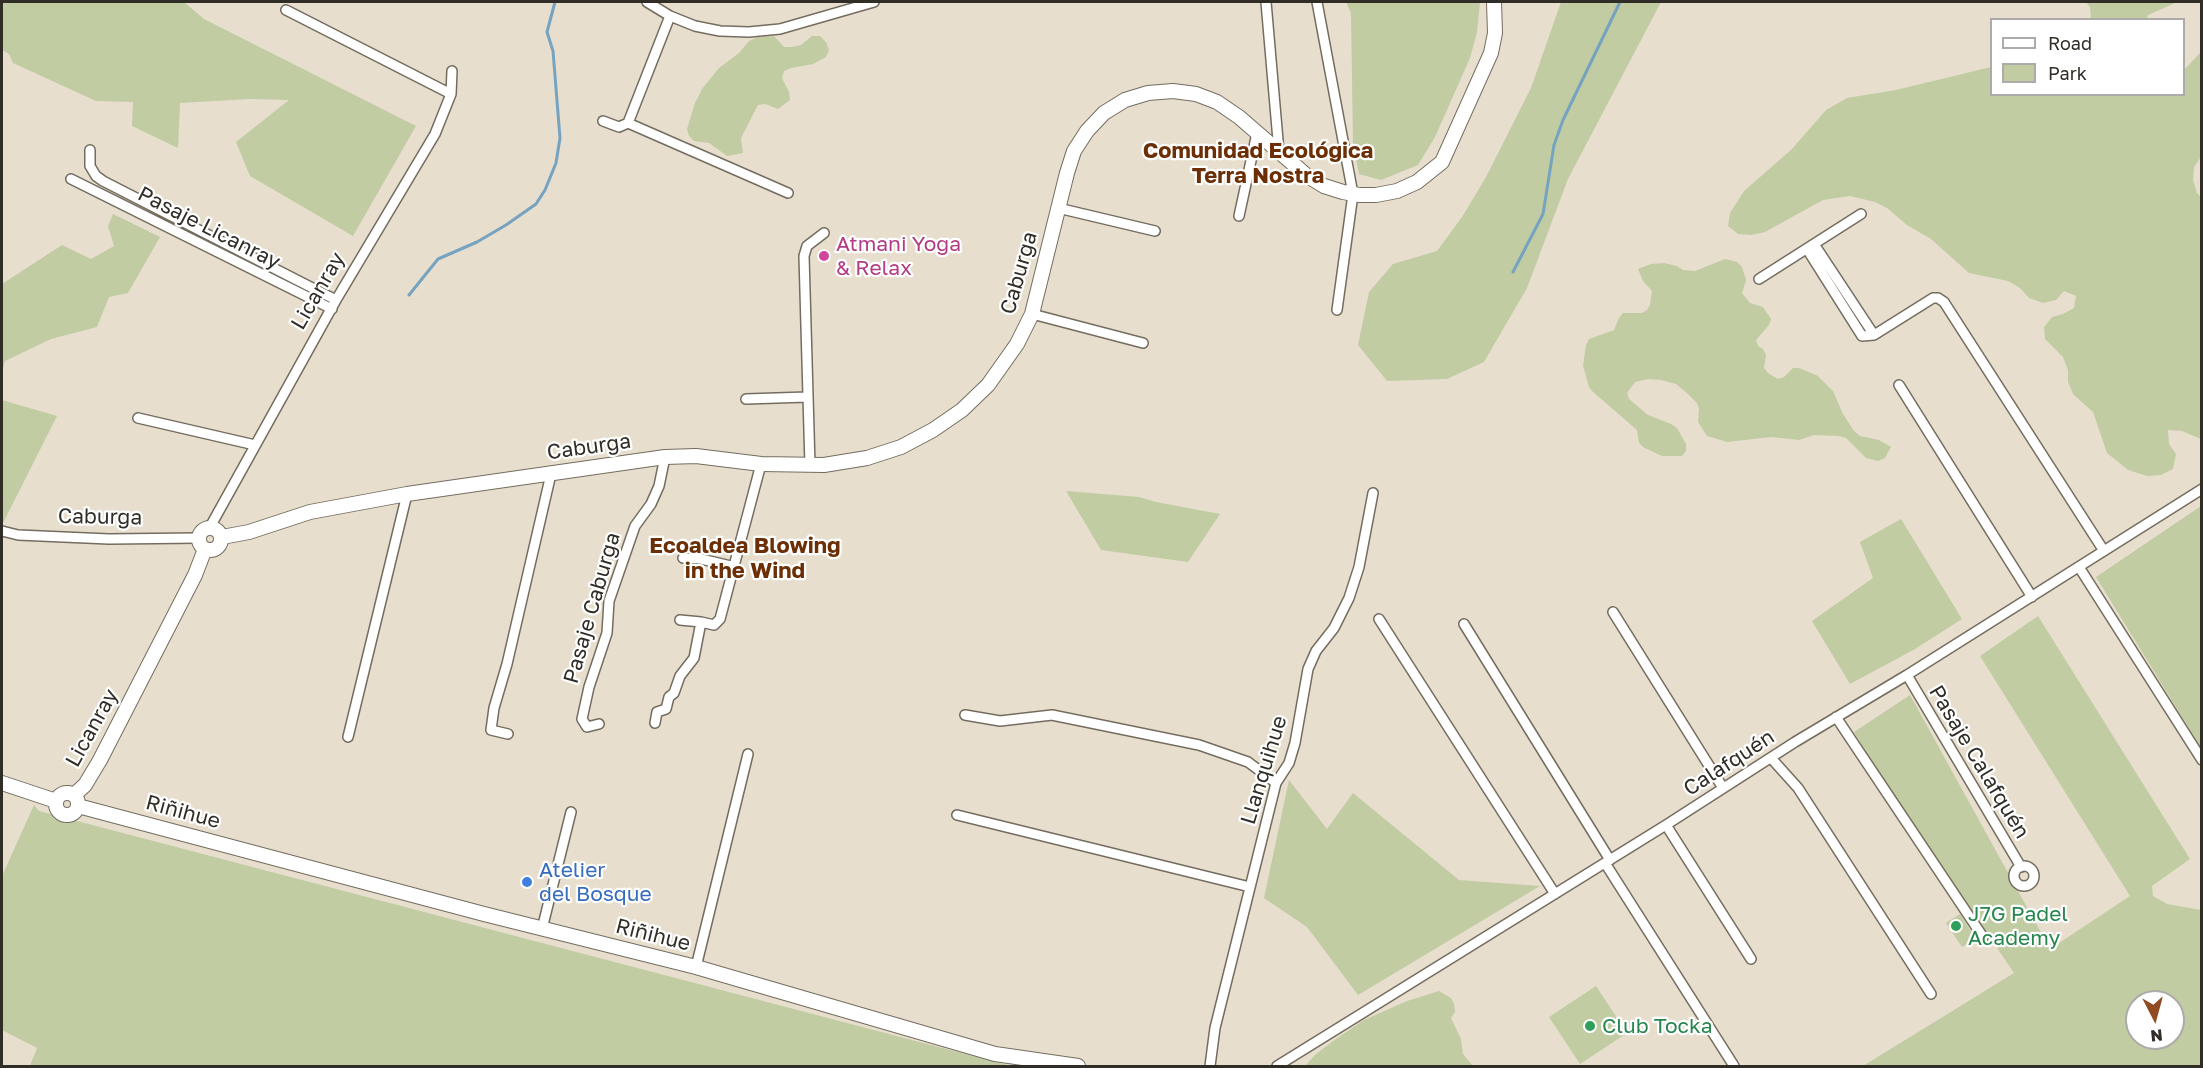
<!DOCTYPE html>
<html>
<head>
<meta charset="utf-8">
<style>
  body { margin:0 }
  #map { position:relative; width:2203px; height:1068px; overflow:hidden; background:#e7dece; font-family:"Golos Text",sans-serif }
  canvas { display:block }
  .frame { position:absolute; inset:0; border:3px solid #302d27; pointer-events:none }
  .legend { position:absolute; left:1990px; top:18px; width:195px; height:78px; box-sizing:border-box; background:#fff; border:2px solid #acaba9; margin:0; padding:8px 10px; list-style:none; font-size:18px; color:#302d27 }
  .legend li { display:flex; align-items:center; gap:12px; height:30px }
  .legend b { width:30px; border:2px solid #acaba9 }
  .north { position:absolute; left:2125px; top:990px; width:60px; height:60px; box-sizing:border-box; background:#fff; border:2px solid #acaba9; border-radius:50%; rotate:174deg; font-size:16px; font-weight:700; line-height:24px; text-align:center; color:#302d27 }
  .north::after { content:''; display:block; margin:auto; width:21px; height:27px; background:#904b22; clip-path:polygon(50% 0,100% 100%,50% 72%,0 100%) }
</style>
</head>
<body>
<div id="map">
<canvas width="2203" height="1068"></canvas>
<div class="frame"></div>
<ul class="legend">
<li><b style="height:8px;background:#fff"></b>Road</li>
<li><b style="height:16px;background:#c1cca3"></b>Park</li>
</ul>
<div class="north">N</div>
</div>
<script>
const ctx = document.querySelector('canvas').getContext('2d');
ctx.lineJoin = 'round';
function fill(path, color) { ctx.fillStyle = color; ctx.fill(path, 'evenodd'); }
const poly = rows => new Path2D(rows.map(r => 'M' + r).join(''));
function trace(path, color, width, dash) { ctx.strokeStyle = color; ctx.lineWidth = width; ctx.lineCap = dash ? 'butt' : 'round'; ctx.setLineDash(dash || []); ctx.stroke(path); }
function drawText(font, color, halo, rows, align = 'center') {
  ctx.font = font + ' "Golos Text",sans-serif'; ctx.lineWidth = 4.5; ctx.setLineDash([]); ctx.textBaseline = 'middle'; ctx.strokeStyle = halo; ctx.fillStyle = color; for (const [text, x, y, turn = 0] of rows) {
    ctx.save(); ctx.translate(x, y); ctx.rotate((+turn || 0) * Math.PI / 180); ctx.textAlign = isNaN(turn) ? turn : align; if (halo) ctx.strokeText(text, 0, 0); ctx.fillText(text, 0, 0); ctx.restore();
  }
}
const green = poly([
  [2,2,184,2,204,19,416,126,353,236,250,176,236,142,289,100,250,99,180,103,178,148,132,126,133,102,96,101,13,63,9,54,2,50],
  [1346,2,1480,2,1477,32,1470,58,1435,137,1418,165,1381,180,1359,174,1353,143,1351,13],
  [1561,2,1661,2,1568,179,1527,288,1484,362,1447,379,1387,381,1358,345,1369,292,1393,264,1437,251,1462,217,1486,177,1531,88],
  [2086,2,2174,2,2173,4,2148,15,2146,20,2091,19,2090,7],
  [774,36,784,47,792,47,801,45,812,36,820,36,826,42,829,50,826,57,813,64,791,68,784,71,782,78,789,92,790,100,778,109,765,104,758,105,741,138,743,153,727,156,709,143,694,141,689,136,687,129,695,103,702,89,719,68,739,53,749,41,758,37],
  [2201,52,2201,157,2194,167,2193,180,2197,193,2202,198,2201,439,2182,431,2168,430,2169,444,2176,454,2173,469,2161,475,2147,476,2128,470,2107,453,2093,412,2073,394,2068,382,2068,370,2063,357,2045,339,2044,327,2052,317,2063,314,2074,308,2076,296,2064,291,2056,300,2043,303,2029,298,2020,288,2008,281,1969,273,1931,239,1907,225,1887,208,1875,202,1850,196,1823,200,1765,232,1751,235,1738,234,1728,226,1730,213,1744,191,1792,149,1826,110,1847,98,1896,90,1991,67,1992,94,2184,94,2184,70],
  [113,214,160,237,128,293,109,297,97,327,51,339,5,361,2,372,2,284,62,245,91,259,114,246,108,226],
  [1725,259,1737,262,1742,267,1746,280,1742,293,1750,303,1763,307,1771,319,1769,325,1756,340,1758,346,1763,349,1766,355,1764,368,1768,373,1778,379,1784,377,1793,368,1799,368,1818,376,1833,391,1843,414,1854,431,1860,436,1879,440,1891,447,1885,458,1878,461,1866,458,1846,438,1839,436,1814,435,1799,440,1771,437,1727,442,1707,436,1698,422,1699,409,1697,403,1687,393,1676,384,1661,380,1648,379,1635,382,1627,393,1629,399,1648,415,1671,424,1677,428,1686,444,1686,451,1682,456,1662,456,1643,447,1639,443,1637,430,1593,392,1589,387,1583,366,1586,345,1589,339,1614,330,1619,318,1623,313,1642,313,1647,310,1650,305,1652,291,1643,281,1638,269,1651,264,1664,263,1677,266,1683,270,1695,271],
  [2,400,57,416,3,523,2,522],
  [1066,491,1139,497,1156,502,1220,514,1188,562,1101,550],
  [2201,506,2201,748,2096,577],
  [1901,519,1962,619,1915,649,1850,684,1812,621,1873,578,1860,542],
  [2038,616,2190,859,2152,886,2153,896,2167,904,2201,910,2201,1066,1863,1066,2014,973,1884,782,1854,732,1910,695,2050,949,2130,896,1980,656],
  [2137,1002,2173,1002,2173,1038,2137,1038],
  [1289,780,1327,829,1353,793,1459,880,1540,886,1358,995,1307,927,1264,898],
  [34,805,39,811,1011,1066,30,1066,37,1048,2,1030,2,876],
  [1960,914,1976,939,1962,947,1946,923],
  [1596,986,1627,1033,1580,1064,1549,1017],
  [1439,991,1451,998,1454,1004,1455,1012,1451,1018,1461,1039,1463,1054,1473,1066,1305,1066,1315,1055,1333,1041,1364,1020,1407,1001]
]);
const stream = poly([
  [1513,272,1543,214,1554,145,1563,120,1620,2],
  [409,295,438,259,477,242,506,225,536,204,545,190,556,163,560,138,553,51,547,32,555,2]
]);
const street = poly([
  [647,2,670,16,695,26,720,31,749,32,780,29,874,2],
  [1266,2,1279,152],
  [1317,2,1353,194,1337,310],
  [286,10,451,94],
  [603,121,619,127,628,123,670,16],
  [628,123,788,193],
  [90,150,90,166,96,176,103,181,336,300],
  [71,179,332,309],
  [1058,208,1155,231],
  [1239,216,1257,133],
  [1814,244,1874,335],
  [1807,249,1862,336,1874,335,1933,298,1938,298,1944,302,2104,551],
  [1759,279,1861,214],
  [1032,314,1143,343],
  [1899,385,2032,597],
  [746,399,807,397],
  [138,418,255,445],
  [810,466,804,256,807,246,824,233],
  [210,527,336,300,435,134,451,94,452,71],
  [2,531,18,535,109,539,199,538],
  [683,558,701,559,735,567],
  [2079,567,2202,760],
  [1613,612,1723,788],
  [1379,619,1555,894],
  [680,620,701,622],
  [1464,624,1610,860],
  [1907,675,2021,867],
  [965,715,1000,721,1052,715,1199,745,1248,762,1276,783],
  [1836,717,1983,937],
  [655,723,657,712,666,709,669,697,674,693,680,676,694,658,701,622,714,625,720,619,761,464],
  [599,724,587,727,582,719,589,687,607,633,609,601,635,526,651,504,659,486,665,457],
  [508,734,491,730,494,708,507,664,551,474],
  [348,737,407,494],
  [1771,758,1798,788,1931,994],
  [957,815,1250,887],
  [1666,825,1751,959],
  [1605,863,1734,1066],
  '2014 876a10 10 0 1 1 20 0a10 10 0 1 1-20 0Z',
  [542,929,571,812],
  [696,967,748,754],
  [1210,1066,1215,1028,1276,783,1289,763,1295,743,1308,669,1316,651,1334,628,1349,598,1359,567,1373,493],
  [1277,1066,1666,825,1795,742,1907,675,2202,489]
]);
const secondary = poly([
  '199 539a11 11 0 1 1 22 0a11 11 0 1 1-22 0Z',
  [222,537,249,532,310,512,407,494,665,457,696,456,761,464,824,465,867,458,901,447,933,430,962,410,988,385,1017,344,1032,314,1067,173,1074,151,1087,131,1104,113,1125,100,1148,93,1173,91,1196,94,1217,102,1239,117,1306,175,1324,186,1343,192,1359,195,1376,195,1397,191,1417,182,1442,162,1491,53,1495,33,1494,2],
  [2,783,56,801],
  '56 804a11 11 0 1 1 22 0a11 11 0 1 1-22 0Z',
  [74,795,85,785,100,760,195,575,205,549],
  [78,806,484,914,696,967,995,1054,1078,1066]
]);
const markers = [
  [824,256,6,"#d1479c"],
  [527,882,6,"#3f7fe0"],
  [1956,926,6,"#2e9e5b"],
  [1590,1026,6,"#2e9e5b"]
];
const streetNames = [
  ["Pasaje Licanray",209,228,27],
  ["Caburga",1019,273,-74],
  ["Licanray",318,291,-60],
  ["Caburga",589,447,-8],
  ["Caburga",100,517,1],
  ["Pasaje Caburga",592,608,-74],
  ["Licanray",92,728,-61],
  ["Pasaje Calafquén",1979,762,59],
  ["Calafquén",1729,763,-33],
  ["Llanquihue",1264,770,-73],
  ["Riñihue",183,812,15],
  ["Riñihue",653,935,14]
];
const hotelNames = [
  ["Atmani Yoga",836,244],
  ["& Relax",836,268]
];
const shopNames = [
  ["Atelier",539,870],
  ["del Bosque",539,894]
];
const leisureNames = [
  ["J7G Padel",1968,914],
  ["Academy",1968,938],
  ["Club Tocka",1602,1026]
];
const neighbourhoodNames = [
  ["Comunidad Ecológica",1258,151],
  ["Terra Nostra",1258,176],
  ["Ecoaldea Blowing",745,546],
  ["in the Wind",745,571]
];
fill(green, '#c1cca3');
trace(stream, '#75a3c0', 3);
trace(street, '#746d5f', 12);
trace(secondary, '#746d5f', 16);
trace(street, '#fff', 9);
trace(secondary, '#fff', 14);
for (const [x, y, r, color] of markers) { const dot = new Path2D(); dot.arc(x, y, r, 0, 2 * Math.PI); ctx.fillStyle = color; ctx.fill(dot); trace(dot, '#fff', 2); }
drawText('21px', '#302d27', '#fff', streetNames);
drawText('21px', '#b23c85', '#fff', hotelNames, 'left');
drawText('21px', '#366cbe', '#fff', shopNames, 'left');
drawText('21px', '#27864d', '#fff', leisureNames, 'left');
drawText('bold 22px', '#6c2f05', '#fff', neighbourhoodNames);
</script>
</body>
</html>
